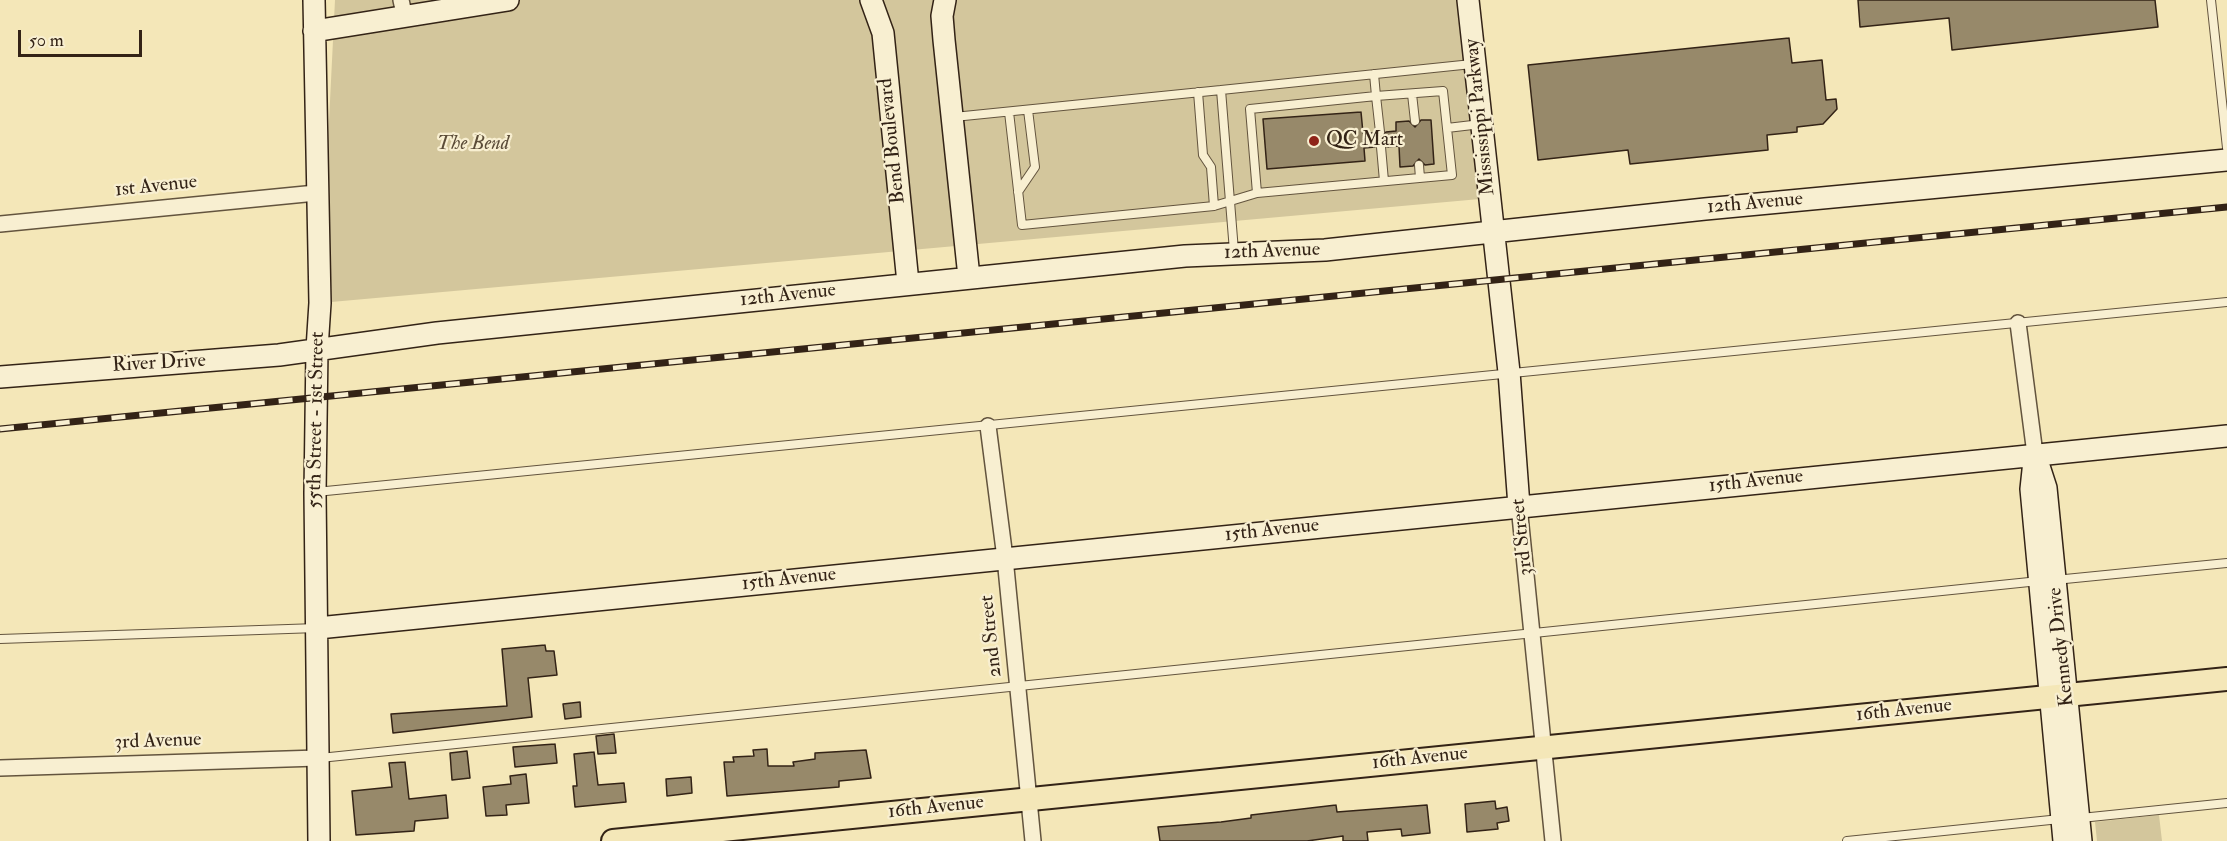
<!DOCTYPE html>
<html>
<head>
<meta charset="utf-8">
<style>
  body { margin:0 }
  #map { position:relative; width:2227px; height:841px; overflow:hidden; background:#f4e7b8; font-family:"IM FELL Double Pica",serif }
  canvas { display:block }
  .scale { position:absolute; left:18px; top:30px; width:124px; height:27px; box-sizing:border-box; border:3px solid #332316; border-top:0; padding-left:8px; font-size:18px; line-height:21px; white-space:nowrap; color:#332316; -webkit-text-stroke:4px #f8efd1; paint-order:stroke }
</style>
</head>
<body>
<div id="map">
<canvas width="2227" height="841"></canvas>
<div class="scale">50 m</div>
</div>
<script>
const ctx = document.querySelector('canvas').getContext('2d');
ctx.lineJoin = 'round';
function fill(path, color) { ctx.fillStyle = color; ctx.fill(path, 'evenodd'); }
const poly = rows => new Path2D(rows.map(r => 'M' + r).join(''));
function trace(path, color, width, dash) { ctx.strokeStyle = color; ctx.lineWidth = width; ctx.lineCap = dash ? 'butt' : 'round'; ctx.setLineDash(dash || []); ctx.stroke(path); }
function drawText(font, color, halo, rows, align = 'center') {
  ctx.font = font + ' "IM FELL Double Pica",serif'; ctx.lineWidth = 4.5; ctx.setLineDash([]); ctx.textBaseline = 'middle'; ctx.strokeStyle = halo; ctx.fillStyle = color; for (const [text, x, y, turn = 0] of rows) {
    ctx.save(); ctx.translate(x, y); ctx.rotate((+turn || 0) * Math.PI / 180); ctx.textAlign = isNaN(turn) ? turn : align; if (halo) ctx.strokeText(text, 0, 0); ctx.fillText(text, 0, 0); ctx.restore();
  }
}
const green = poly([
  [335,0,1478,0,1491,198,320,303],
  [2159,815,2162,841,2097,841,2095,822]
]);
const building = poly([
  [1858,0,2155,0,2158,27,1952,50,1949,18,1860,27,1858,0],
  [1789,38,1792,63,1822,60,1826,100,1836,99,1837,109,1823,124,1797,127,1797,132,1767,135,1768,150,1630,164,1628,150,1538,160,1528,65,1789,38],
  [1361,112,1363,133,1374,133,1380,138,1386,132,1396,131,1396,122,1409,121,1415,127,1421,120,1431,120,1434,164,1425,165,1419,159,1413,166,1400,167,1399,146,1387,147,1381,141,1375,147,1364,148,1365,161,1267,169,1263,119,1361,112],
  [545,645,546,651,554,651,557,675,528,678,532,717,393,733,391,714,507,706,502,649,545,645],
  [580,702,581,717,565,719,563,704,580,702],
  [614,734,616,753,598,754,596,736,614,734],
  [555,744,557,763,515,767,513,747,555,744],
  [767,749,768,766,794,766,793,762,815,759,815,753,866,750,871,778,839,781,839,787,727,796,724,762,734,762,733,757,754,756,753,750,767,749],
  [467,751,470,778,452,780,450,753,467,751],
  [594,752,598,785,624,783,626,802,575,807,573,786,577,786,574,754,594,752],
  [405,762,409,799,446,795,448,818,415,821,414,831,356,835,352,791,392,787,389,763,405,762],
  [526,774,529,803,506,805,507,815,486,816,483,787,511,784,510,776,526,774],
  [691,777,692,793,667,796,666,779,691,777],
  [1495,801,1496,809,1507,807,1509,821,1497,823,1498,829,1467,832,1465,804,1495,801],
  [1336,805,1337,812,1427,805,1430,833,1402,836,1401,829,1367,832,1368,841,1343,841,1343,836,1307,841,1160,841,1158,827,1221,822,1251,818,1251,815,1336,805]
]);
const lane = poly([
  [2211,0,2227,148],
  [1198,92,1203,155,1211,167,1214,206],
  [1412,94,1415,121],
  [1009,112,1022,225,1214,206,1257,193,1250,109,1376,96,1374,74],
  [954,117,1221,90],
  [1447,128,1481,124],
  [1381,147,1384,181],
  [1419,165,1420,178],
  [1018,192,1035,167,1028,110],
  [1257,193,1452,175,1443,91,1376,96,1380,132],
  [1234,251,1221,90,1472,64],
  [316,492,2227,302],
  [2055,580,2227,563],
  [0,639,317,628],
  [320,758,2039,581],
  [2081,818,2227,803],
  [1847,841,2060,819]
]);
const street = poly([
  [401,0,405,18],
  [0,224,316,193],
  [2018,323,2035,454],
  [988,426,1005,558,1033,841],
  [1519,506,1553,841],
  [0,768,318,758]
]);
const secondary = poly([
  [314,0,320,303,317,349,315,493,319,841],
  [871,0,883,33,908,283],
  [945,0,942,16,944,40,969,277],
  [1468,0,1509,372,1519,506],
  [314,31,508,0],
  [0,377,279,355,437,333,1185,256,1325,250,1705,209,2227,160],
  [2035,454,2046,488,2081,841],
  [2034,461,2031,489,2064,841],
  [318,628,2227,436]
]);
const primary = poly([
  [613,841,2227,679]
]);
const rail = poly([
  [0,429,2227,207]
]);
const markers = [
  [1314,141,6,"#8f2418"]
];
const streetNames = [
  ["Mississippi Parkway",1481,117,-96],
  ["Bend Boulevard",893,141,-96],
  ["1st Avenue",156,187,-6],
  ["12th Avenue",1755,204,-5],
  ["12th Avenue",1272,252,-2],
  ["12th Avenue",788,296,-6],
  ["River Drive",159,364,-3],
  ["55th Street - 1st Street",317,420,-89],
  ["15th Avenue",1756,482,-6],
  ["15th Avenue",1272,531,-6],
  ["3rd Street",1523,537,-96],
  ["15th Avenue",789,580,-6],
  ["2nd Street",992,636,-96],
  ["Kennedy Drive",2062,647,-96],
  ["16th Avenue",1904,711,-6],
  ["3rd Avenue",158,742,-2],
  ["16th Avenue",1420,759,-6],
  ["16th Avenue",936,808,-6]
];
const poiNames = [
  ["QC Mart",1326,141]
];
const parkNames = [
  ["The Bend",473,145]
];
fill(green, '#d3c69c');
fill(building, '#97896a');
trace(building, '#332316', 1.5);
trace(lane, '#63543e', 10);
trace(street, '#63543e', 18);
trace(secondary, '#332316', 24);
trace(primary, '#332316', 26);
trace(lane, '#f8efd1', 8);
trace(street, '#f8efd1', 15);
trace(secondary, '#f8efd1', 21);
trace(primary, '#f4e7b8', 22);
trace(rail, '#332316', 7);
trace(rail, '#f8efd1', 4.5, [14]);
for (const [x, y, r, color] of markers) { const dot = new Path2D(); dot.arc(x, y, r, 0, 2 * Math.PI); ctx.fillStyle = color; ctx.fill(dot); trace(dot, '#f8efd1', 2); }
drawText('20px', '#332316', '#f8efd1', streetNames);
drawText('20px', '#332316', '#f8efd1', poiNames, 'left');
drawText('italic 20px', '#5b4c38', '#f8efd1', parkNames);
</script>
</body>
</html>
